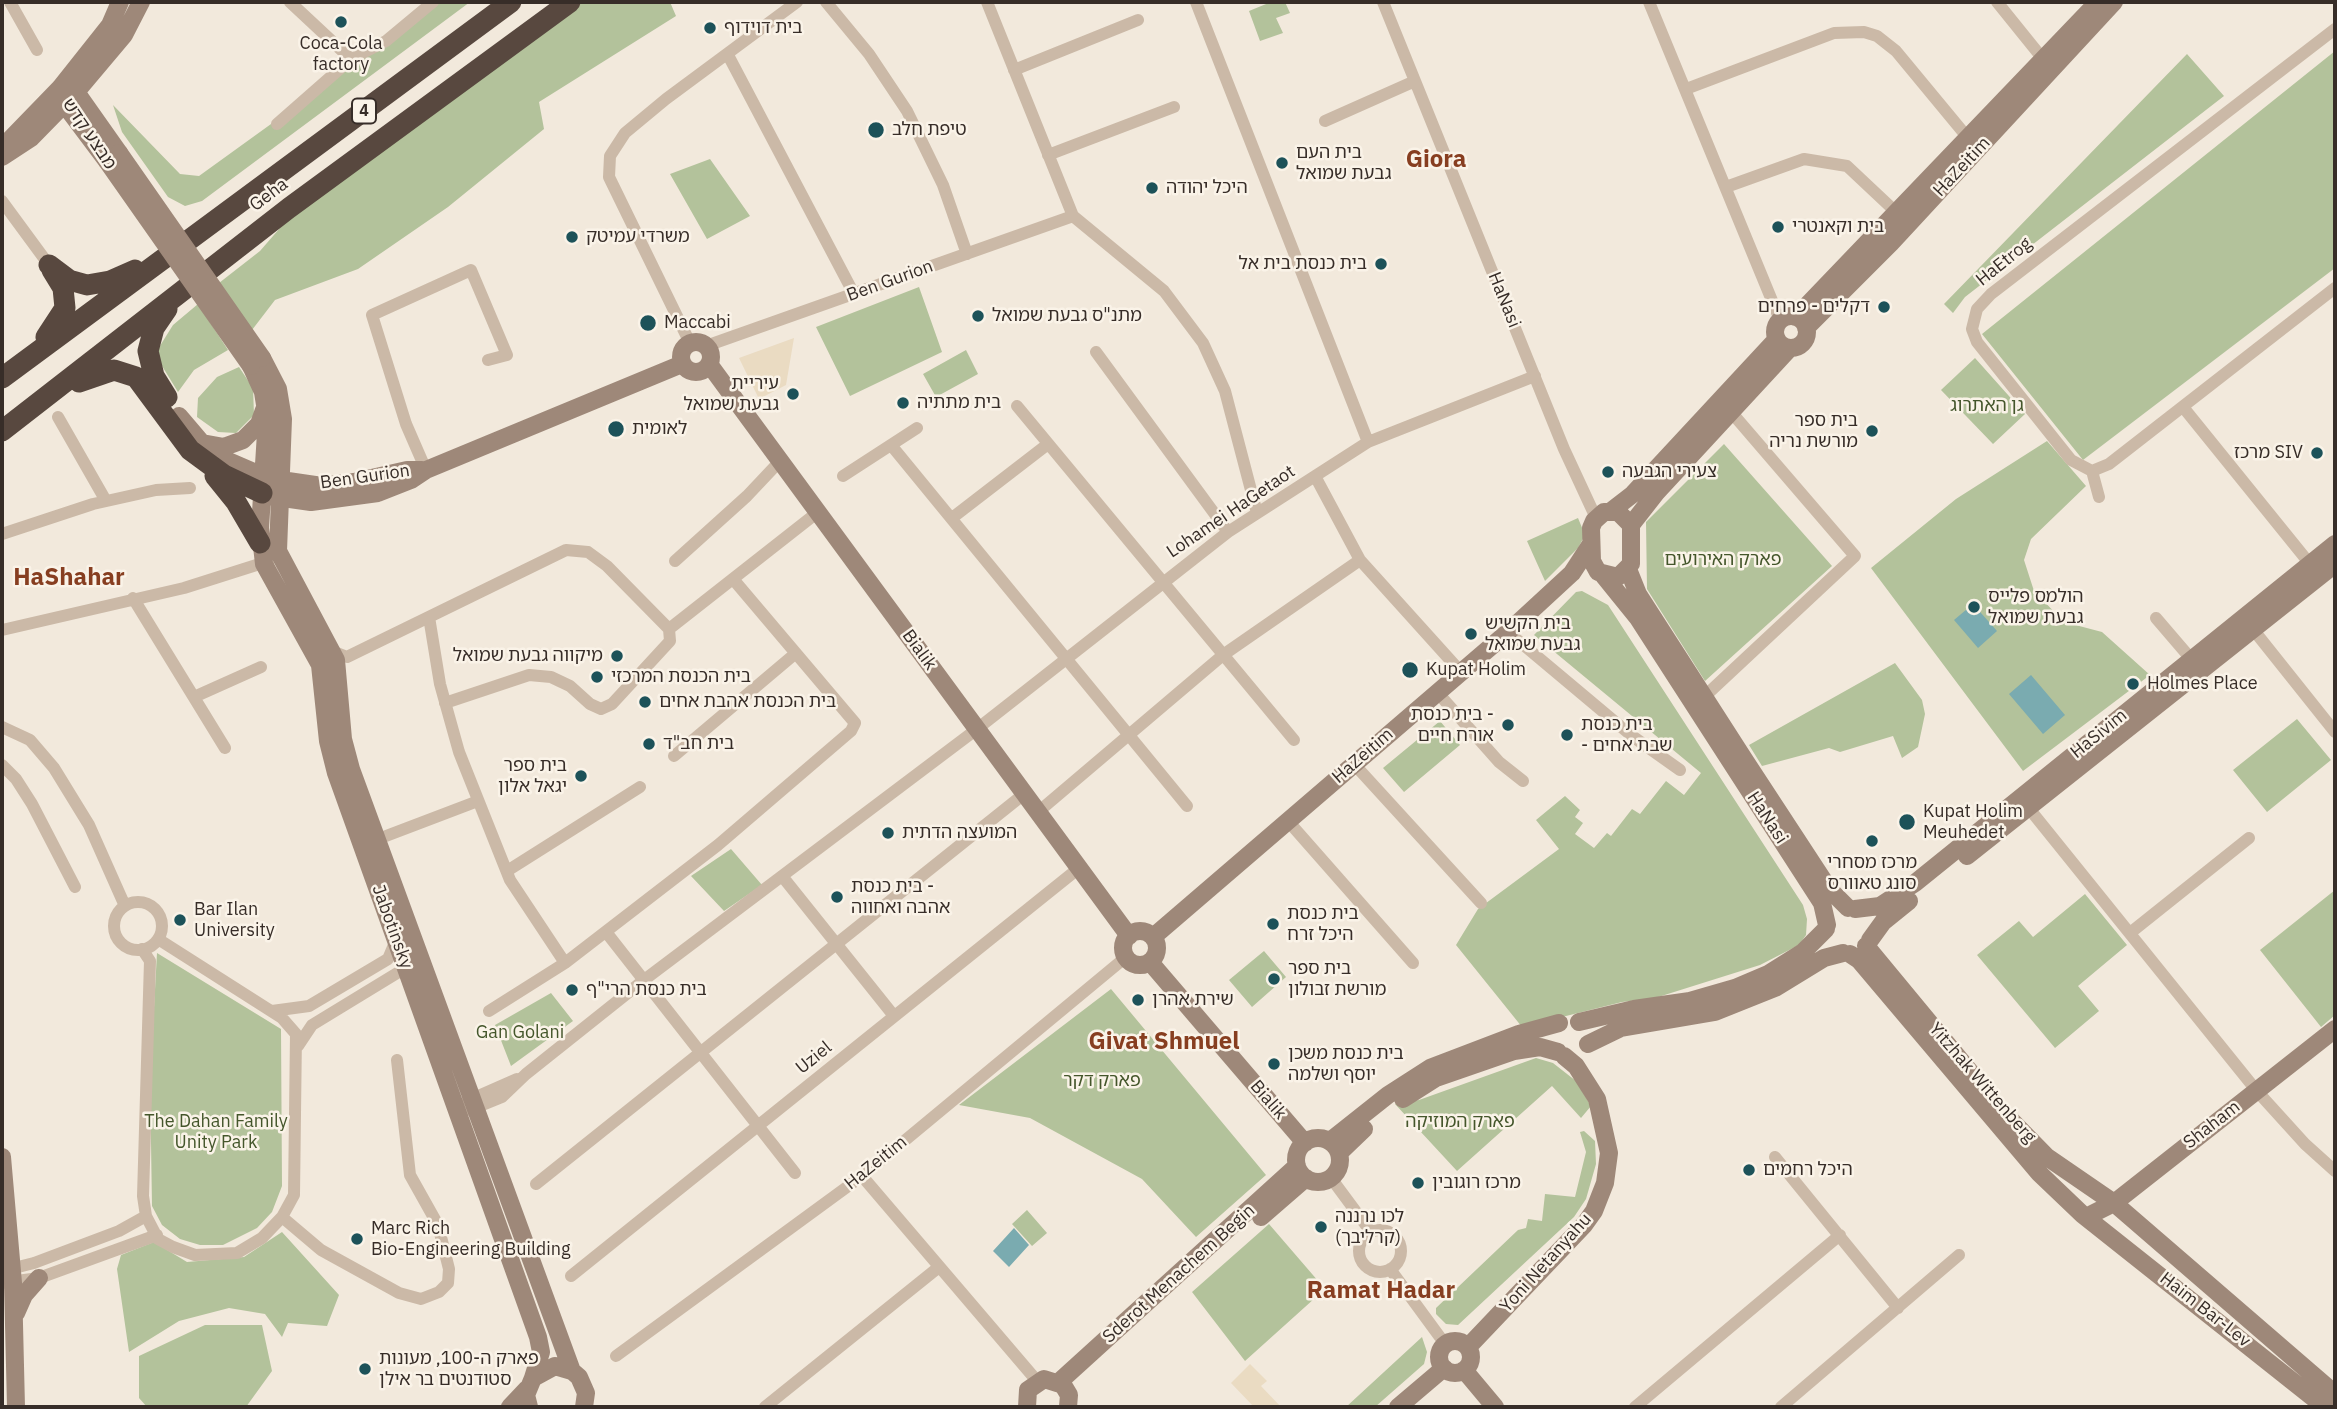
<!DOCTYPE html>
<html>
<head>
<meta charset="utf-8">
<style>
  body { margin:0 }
  #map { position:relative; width:2337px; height:1409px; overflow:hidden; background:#f2e9dc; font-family:"IBM Plex Sans",sans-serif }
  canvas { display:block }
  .frame { position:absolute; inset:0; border:4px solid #372d28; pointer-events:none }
</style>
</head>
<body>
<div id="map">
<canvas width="2337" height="1409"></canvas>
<div class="frame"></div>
</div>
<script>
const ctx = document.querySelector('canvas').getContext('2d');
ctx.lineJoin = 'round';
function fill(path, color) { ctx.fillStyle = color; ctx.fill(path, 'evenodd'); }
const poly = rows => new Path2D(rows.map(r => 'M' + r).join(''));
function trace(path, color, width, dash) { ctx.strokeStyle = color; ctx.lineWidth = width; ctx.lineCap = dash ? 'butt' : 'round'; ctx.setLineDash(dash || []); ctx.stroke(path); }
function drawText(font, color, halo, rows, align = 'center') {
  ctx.font = font + ' "IBM Plex Sans","Noto Sans Hebrew",sans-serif'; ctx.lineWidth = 5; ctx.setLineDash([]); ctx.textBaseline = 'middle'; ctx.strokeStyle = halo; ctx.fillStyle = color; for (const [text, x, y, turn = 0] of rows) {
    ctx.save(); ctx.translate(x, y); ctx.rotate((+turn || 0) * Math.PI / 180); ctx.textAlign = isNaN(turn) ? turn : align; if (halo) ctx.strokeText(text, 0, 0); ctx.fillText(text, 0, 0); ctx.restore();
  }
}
const green = poly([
  [440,2,470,2,202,201,185,206,168,197,122,132,113,105,180,174,199,176],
  [581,2,670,2,676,16,539,102,544,129,448,207,358,269,275,300,252,330,219,283,260,251,293,213],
  [1271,2,1285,2,1290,13,1276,18,1283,33,1260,41,1249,11],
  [2335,51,2335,268,2083,460,1982,334],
  [2187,54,2224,96,1965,297,1953,313,1944,304],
  [710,159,750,216,707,239,670,174],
  [919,287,942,352,850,396,816,327],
  [198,304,228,350,194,370,178,392,159,361,158,349,173,325],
  [966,350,978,374,936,397,923,374],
  [1975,358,2025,414,1993,444,1941,390],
  [239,367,253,388,254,415,236,433,218,432,197,417,198,398,217,377],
  [2047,441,2086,486,2031,539,2024,560,2034,591,2064,622,2102,632,2150,675,2023,771,1871,568,1956,499],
  [1724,444,1832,566,1705,681,1647,589,1646,522],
  [1578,518,1585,535,1578,548,1545,581,1527,541],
  [1582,591,1608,605,1803,905,1807,919,1806,935,1799,945,1760,965,1655,998,1622,1002,1522,1027,1456,945,1478,909,1559,849,1536,820,1565,796,1580,810,1575,817,1583,823,1575,834,1594,848,1607,833,1611,836,1632,809,1640,814,1666,781,1684,795,1701,773,1534,635,1576,592],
  [1895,663,1922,700,1925,714,1918,747,1902,758,1893,736,1840,752,1829,748,1762,766,1749,745],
  [2297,719,2331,760,2267,812,2233,770],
  [1440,721,1460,745,1404,792,1383,768],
  [731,849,762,885,724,911,691,876],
  [2335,890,2335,1015,2321,1027,2260,950],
  [2085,894,2127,945,2078,986,2099,1011,2055,1048,1977,955,2019,921,2033,937],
  [1264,951,1286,977,1252,1007,1229,980],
  [157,953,281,1029,282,1186,272,1212,257,1228,223,1245,200,1245,180,1239,162,1225,152,1206,150,1080],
  [1111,989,1266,1175,1196,1237,1142,1179,1030,1118,959,1105],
  [551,993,573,1021,511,1066,495,1025],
  [1536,1058,1553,1063,1576,1081,1591,1106,1581,1118,1552,1086,1457,1171,1395,1104,1419,1100],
  [1584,1131,1595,1141,1596,1164,1586,1199,1574,1217,1458,1325,1446,1324,1436,1314,1436,1308,1518,1230,1526,1228,1528,1219,1542,1221,1545,1194,1575,1197,1586,1152,1580,1132],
  [1027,1210,1047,1233,1032,1246,1012,1224],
  [1269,1224,1325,1289,1245,1361,1192,1292],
  [282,1232,339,1295,327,1326,288,1323,282,1337,265,1314,229,1308,179,1321,129,1352,117,1269,121,1255,154,1242,187,1262,244,1257],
  [205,1325,262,1325,272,1371,246,1407,147,1407,139,1398,139,1356],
  [1422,1337,1427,1352,1424,1364,1375,1407,1346,1407]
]);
const plaza = poly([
  [794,338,786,385,759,399,739,358],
  [1250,1364,1267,1381,1261,1386,1281,1407,1254,1407,1231,1383]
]);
const water = poly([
  [1973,604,1997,631,1978,648,1954,620],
  [2031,675,2065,715,2043,734,2009,694],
  [1014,1228,1029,1245,1009,1267,993,1251]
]);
const street = poly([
  [10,2,37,50],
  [290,2,351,59,386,41,433,2],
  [826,2,869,54,907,111,943,185,967,254],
  [987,2,1073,216,1164,291,1203,343,1225,391,1257,513],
  [1196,2,1368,442],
  [1383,2,1564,449,1596,518],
  [1649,2,1780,320],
  [1997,2,2043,59],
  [2335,29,1991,294,1977,309,1972,329,1977,342,2071,460,2092,471,2109,464,2335,288],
  [728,55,854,294],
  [1014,70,1138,20],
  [1686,89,1834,33,1864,32,1877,36,1896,51,1968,138],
  [1325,121,1415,81],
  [277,124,351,59],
  [1048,155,1174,107],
  [1726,187,1804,159,1847,166,1897,213],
  [2,201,49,265],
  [690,343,609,177,610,156,625,133,666,99,797,2],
  [706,346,1073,216],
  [1096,352,1228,532],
  [1017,406,1294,740],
  [2183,407,2310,564],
  [58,417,106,501],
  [891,445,1187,806],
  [426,470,406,424,372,315,471,270,507,355,488,360],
  [2092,471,2099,497],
  [843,476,917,428],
  [1315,476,1360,560,1461,672],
  [952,518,1048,444],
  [2,534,93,504,156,490,190,488],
  [675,561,747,496,780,461],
  [133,598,225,748],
  [429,617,440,684,459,752,510,880,565,963],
  [2156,618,2192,660],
  [2248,623,2335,732],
  [669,629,818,512],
  [2,630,184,588,269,561],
  [1508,632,1632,736,1680,770],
  [332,651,347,657,566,550,588,552,607,566,669,629],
  [1437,692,1499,762,1523,781],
  [194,697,261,667],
  [1704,697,1855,556,1732,413],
  [445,703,529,675,551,677,570,686,590,704,601,709,612,704,670,641,669,629],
  [2,727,30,740,54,768,89,825,125,906],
  [674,756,796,653],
  [1354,764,1481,903],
  [2,765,16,779,32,804,75,887],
  [2023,801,2256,1090,2305,1144,2335,1171],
  [1038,812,1223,655,1360,560],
  [1288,821,1413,963],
  [386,836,478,801],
  [507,871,640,787],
  [782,876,894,1016],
  '114 926a24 24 0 1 1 48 0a24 24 0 1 1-48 0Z',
  [606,932,795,1173],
  [2130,933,2249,838],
  [142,949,150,961,143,1196,146,1216,158,1239,173,1247,195,1255,237,1253,262,1238,282,1217,294,1195,296,1034,282,1018,158,939],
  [272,1011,309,1006,346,984,388,959,396,940],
  [489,1011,565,963,718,845,851,731,855,723,733,579],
  [298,1046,312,1025,412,964],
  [467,1101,517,1079],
  [470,1110,502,1097,526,1074,644,980,977,729,1228,532,1368,442,1535,376],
  [1775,1157,1898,1308],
  [862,1176,1037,1381],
  [1331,1178,1371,1232],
  [536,1184,1024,794],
  [282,1217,321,1250,399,1293,421,1299,439,1292,448,1283,449,1269,438,1225,410,1175,397,1060],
  '1359 1251a21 21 0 1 1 42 0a21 21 0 1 1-42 0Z',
  [1390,1269,1445,1344],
  [2,1271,34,1263,119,1231,146,1216],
  [571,1276,1079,868],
  [2,1283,39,1278,157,1235],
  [616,1356,862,1176,1126,957],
  [765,1407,939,1267],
  [1635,1407,1840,1235],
  [1781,1407,1959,1255]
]);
const secondary = poly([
  [67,90,76,92,119,153],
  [62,94,65,105,107,161],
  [2,148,60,88,110,25,120,2],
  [2,157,31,138,76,92,124,35,141,2],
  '1775 332a16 16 0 1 1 32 0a16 16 0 1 1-32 0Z',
  [1796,317,2098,2],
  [1806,328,1891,243,2114,2],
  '681 357a15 15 0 1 1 30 0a15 15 0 1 1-30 0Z',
  [262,358,278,389,283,419,278,551,336,660,343,739,351,769,572,1371],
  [709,364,1129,936],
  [251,366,263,392,267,417,260,528,264,564,320,665,328,741,336,773,538,1337,541,1352,533,1378],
  [179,416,202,443,219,457,263,476,281,480,322,486,354,482,407,470,422,470],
  [202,443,224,447,243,440,259,424,264,410],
  [269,496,311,502,378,493,411,480,426,470,682,364],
  [1611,511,1633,494,1777,339],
  [1604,512,1618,512,1631,525,1631,564,1618,577,1598,572,1592,561,1591,528,1594,521,1604,512],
  [1631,525,1656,493,1790,348],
  [1628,569,1638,594,1744,759,1829,889,1848,908],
  [1604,576,1638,618,1822,903,1827,925],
  [1967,856,2335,564],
  [1855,909,1880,906,1915,883,2335,544],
  '1123 948a17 17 0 1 1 34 0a17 17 0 1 1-34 0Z',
  [1153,937,1508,632,1572,573,1591,544],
  [1870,940,1883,922,1909,901],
  [1866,946,1971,1073],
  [1850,954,1859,960,2039,1173,2083,1215,2325,1407],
  [1150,962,1305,1143],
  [1579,1022,1634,1009,1690,1001,1735,988,1768,974,1803,952,1826,929],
  [1588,1044,1621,1028,1715,1012,1775,988,1824,958,1843,953],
  [1403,1099,1436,1078,1514,1051,1540,1047,1558,1052],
  [2004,1113,2047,1157,2114,1203,2335,1394],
  '1296 1160a22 22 0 1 1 44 0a22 22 0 1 1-44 0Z',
  [1330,1141,1388,1095,1430,1068,1519,1034,1559,1023],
  [1339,1153,1364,1129],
  [2,1157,13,1283,16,1407],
  [1261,1217,1306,1178],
  [2086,1217,2114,1203,2335,1029],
  [16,1313,24,1295,39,1278],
  '1439 1357a16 16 0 1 1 32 0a16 16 0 1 1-32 0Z',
  [1468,1347,1584,1225,1594,1211,1605,1183,1609,1153,1597,1099,1576,1066,1564,1056],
  [1464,1370,1495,1407],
  [1059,1382,1297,1166],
  [510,1407,527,1389],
  [529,1407,526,1395,533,1378,555,1366,572,1371,579,1377,586,1393,584,1407],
  [1027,1407,1028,1390,1044,1379,1063,1385,1069,1395,1068,1407],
  [1398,1407,1444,1368]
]);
const highway = poly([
  [49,265,69,280,87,285,110,281,135,270],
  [46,337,65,308,63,288,52,270],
  [2,378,511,2],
  [79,382,114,370,136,377,190,450,224,475,262,493],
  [167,397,154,376,148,351,154,328,167,309],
  [2,431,289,208,570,2],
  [215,476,236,502,260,543]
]);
const secondaryBridge = poly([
  [119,153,262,358],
  [107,161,251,366]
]);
const markers = [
  [341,22,7,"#1d5259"],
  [710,28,7,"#1d5259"],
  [876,130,9,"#1d5259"],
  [1282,163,7,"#1d5259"],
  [1152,188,7,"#1d5259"],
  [1778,227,7,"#1d5259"],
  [572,237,7,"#1d5259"],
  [1381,264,7,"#1d5259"],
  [1884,307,7,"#1d5259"],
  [978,316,7,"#1d5259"],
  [648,323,9,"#1d5259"],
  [793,394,7,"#1d5259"],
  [903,403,7,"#1d5259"],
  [616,429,9,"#1d5259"],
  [1872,431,7,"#1d5259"],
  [2317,453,7,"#1d5259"],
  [1608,472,7,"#1d5259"],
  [1974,607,7,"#1d5259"],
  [1471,634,7,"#1d5259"],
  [617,656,7,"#1d5259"],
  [1410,670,9,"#1d5259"],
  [597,677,7,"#1d5259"],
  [2133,684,7,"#1d5259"],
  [645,702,7,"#1d5259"],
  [1508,725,7,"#1d5259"],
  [1567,735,7,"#1d5259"],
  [649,744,7,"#1d5259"],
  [581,776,7,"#1d5259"],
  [1907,822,9,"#1d5259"],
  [888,833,7,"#1d5259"],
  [1872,841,7,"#1d5259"],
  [837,897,7,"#1d5259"],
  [180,920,7,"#1d5259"],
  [1273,924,7,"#1d5259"],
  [1274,979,7,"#1d5259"],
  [572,990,7,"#1d5259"],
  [1138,1000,7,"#1d5259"],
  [1274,1064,7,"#1d5259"],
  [1749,1170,7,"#1d5259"],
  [1418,1183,7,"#1d5259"],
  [1321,1227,7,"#1d5259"],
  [357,1239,7,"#1d5259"],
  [365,1369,7,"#1d5259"]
];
const shields = [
  [364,111,24]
];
const shieldNames = [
  ["4",364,111]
];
const poiNames = [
  ["בית דוידוף",724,28],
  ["Coca-Cola",341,44,"center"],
  ["factory",341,65,"center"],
  ["טיפת חלב",892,130],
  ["בית העם",1296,153],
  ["גבעת שמואל",1296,174],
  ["היכל יהודה",1166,188],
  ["בית וקאנטרי",1792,227],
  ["משרדי עמיטק",586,237],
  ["בית כנסת בית אל",1367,264,"right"],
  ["דקלים - פרחים",1870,307,"right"],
  ["מתנ\"ס גבעת שמואל",992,316],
  ["Maccabi",664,323],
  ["עיריית",779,384,"right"],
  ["גבעת שמואל",779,405,"right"],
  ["בית מתתיה",917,403],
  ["בית ספר",1858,421,"right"],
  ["מורשת נריה",1858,442,"right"],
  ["לאומית",632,429],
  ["מרכז SIV",2303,453,"right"],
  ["צעירי הגבעה",1622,472],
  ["הולמס פלייס",1988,597],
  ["גבעת שמואל",1988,618],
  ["בית הקשיש",1485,624],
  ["גבעת שמואל",1485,645],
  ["מיקווה גבעת שמואל",603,656,"right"],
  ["Kupat Holim",1426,670],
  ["בית הכנסת המרכזי",611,677],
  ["Holmes Place",2147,684],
  ["בית הכנסת אהבת אחים",659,702],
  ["בית כנסת -",1494,715,"right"],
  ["אורח חיים",1494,736,"right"],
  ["בית כנסת",1581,725],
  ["- שבת אחים",1581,746],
  ["בית חב\"ד",663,744],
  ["בית ספר",567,766,"right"],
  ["יגאל אלון",567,787,"right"],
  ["Kupat Holim",1923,812],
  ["Meuhedet",1923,833],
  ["המועצה הדתית",902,833],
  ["מרכז מסחרי",1872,863,"center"],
  ["סונג טאוורס",1872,884,"center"],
  ["בית כנסת -",851,887],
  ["אהבה ואחווה",851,908],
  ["Bar Ilan",194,910],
  ["University",194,931],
  ["בית כנסת",1287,914],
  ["היכל זרח",1287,935],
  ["בית ספר",1288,969],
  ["מורשת זבולון",1288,990],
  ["בית כנסת הרי\"ף",586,990],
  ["שירת אהרן",1152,1000],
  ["בית כנסת משכן",1288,1054],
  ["יוסף ושלמה",1288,1075],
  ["היכל רחמים",1763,1170],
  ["מרכז רוגובין",1432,1183],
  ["לכו נרננה",1335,1217],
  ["(קרליבך)",1335,1238],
  ["Marc Rich",371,1229],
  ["Bio-Engineering Building",371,1250],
  ["פארק ה-100, מעונות",379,1359],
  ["סטודנטים בר אילן",379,1380]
];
const streetNames = [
  ["מבצע קדש",89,134,56],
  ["HaZeitim",1962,167,-47],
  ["Geha",269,195,-37],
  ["HaEtrog",2004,262,-39],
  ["Ben Gurion",890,281,-20],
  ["HaNasi",1504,300,68],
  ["Ben Gurion",365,477,-8],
  ["Lohamei HaGetaot",1231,512,-34],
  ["Bialik",919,650,54],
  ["HaSivim",2099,734,-39],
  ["HaZeitim",1363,756,-41],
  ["HaNasi",1767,818,57],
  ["Jabotinsky",392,927,70],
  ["Uziel",814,1058,-39],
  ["Yitzhak Wittenberg",1982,1083,49],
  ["Bialik",1268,1100,49],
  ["Shaham",2212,1125,-38],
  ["HaZeitim",876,1163,-39],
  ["Yoni Netanyahu",1546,1263,-48],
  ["Sderot Menachem Begin",1179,1274,-42],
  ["Haim Bar-Lev",2205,1310,38]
];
const parkNames = [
  ["גן האתרוג",1987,406],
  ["פארק האירועים",1723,560],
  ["Gan Golani",520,1033],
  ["פארק דקר",1102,1081],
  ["The Dahan Family",216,1122],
  ["Unity Park",216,1143],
  ["פארק המוזיקה",1460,1122]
];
const districtNames = [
  ["Giora",1436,160],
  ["HaShahar",69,578],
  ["Givat Shmuel",1164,1042],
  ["Ramat Hadar",1381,1291]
];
fill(green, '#b3c29b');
fill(plaza, '#eadbc2');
fill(water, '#7aabb0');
trace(street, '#cbb9a7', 12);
trace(secondary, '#9e8879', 18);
trace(highway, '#58483f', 21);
trace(secondaryBridge, '#9e8879', 18);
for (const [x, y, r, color] of markers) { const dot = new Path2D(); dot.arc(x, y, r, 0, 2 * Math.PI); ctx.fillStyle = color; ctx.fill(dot); trace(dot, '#faf3e8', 2.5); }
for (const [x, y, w] of shields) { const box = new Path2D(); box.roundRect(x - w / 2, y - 12.5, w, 25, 5); ctx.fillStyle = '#faf3e8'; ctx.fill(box); trace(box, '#372d28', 2); }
drawText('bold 16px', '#372d28', null, shieldNames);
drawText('18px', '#372d28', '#faf3e8', poiNames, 'left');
drawText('18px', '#372d28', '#faf3e8', streetNames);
drawText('18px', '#44562b', '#faf3e8', parkNames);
drawText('bold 24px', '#873e20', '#faf3e8', districtNames);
</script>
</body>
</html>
